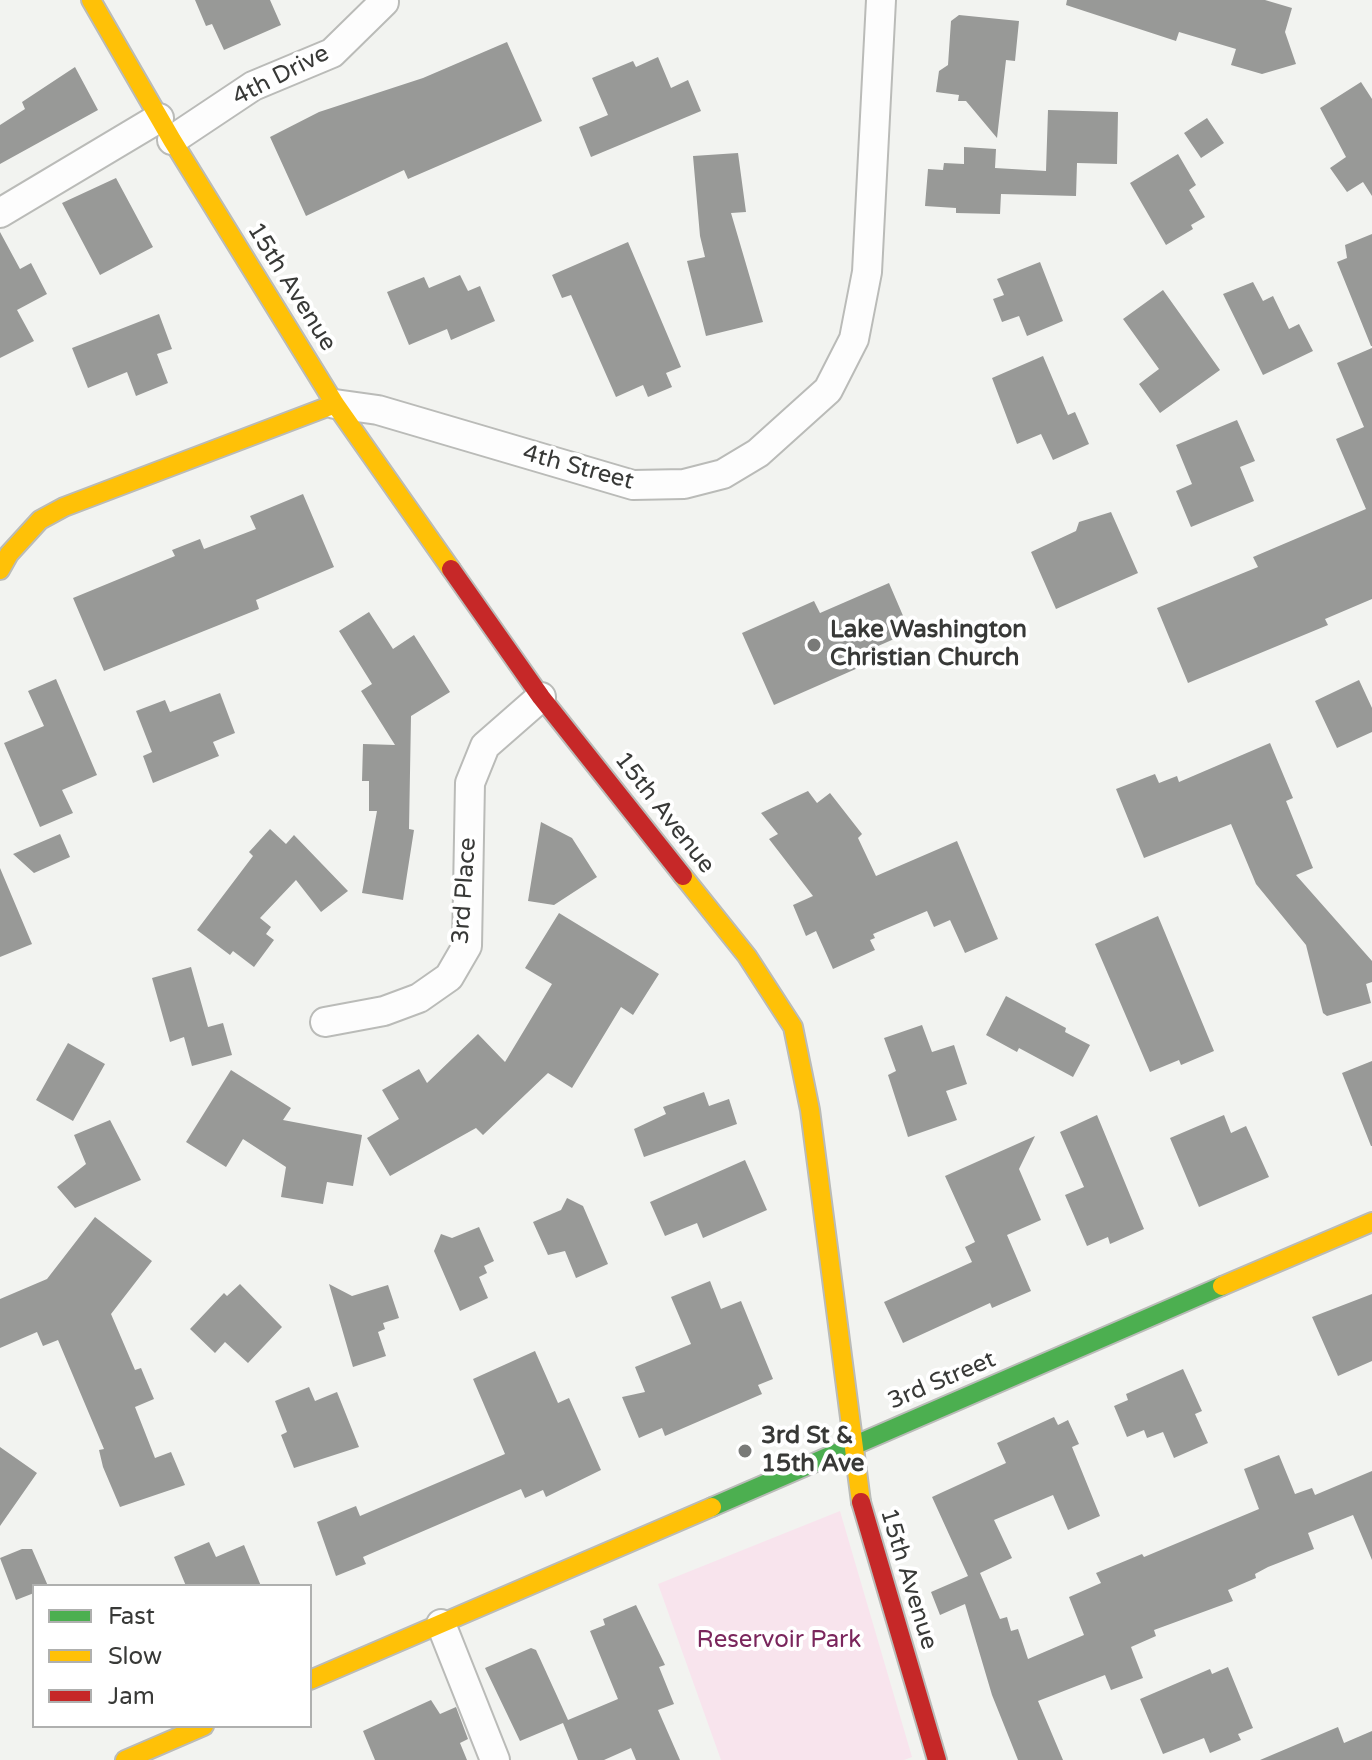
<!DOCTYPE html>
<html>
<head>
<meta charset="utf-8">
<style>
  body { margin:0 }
  #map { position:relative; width:1372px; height:1760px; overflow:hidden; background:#f2f3f0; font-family:"Varela Round",sans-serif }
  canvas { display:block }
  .legend { position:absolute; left:32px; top:1584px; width:280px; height:144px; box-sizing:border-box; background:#fff; border:2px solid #afb0af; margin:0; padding:10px 14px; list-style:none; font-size:24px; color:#383937 }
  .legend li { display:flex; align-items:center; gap:16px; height:40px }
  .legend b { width:40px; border:2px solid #afb0af }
</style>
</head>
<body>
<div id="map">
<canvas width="1372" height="1760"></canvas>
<ul class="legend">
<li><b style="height:10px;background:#4caf50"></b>Fast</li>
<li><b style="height:10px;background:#ffc107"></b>Slow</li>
<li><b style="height:10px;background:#c62828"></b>Jam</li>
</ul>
</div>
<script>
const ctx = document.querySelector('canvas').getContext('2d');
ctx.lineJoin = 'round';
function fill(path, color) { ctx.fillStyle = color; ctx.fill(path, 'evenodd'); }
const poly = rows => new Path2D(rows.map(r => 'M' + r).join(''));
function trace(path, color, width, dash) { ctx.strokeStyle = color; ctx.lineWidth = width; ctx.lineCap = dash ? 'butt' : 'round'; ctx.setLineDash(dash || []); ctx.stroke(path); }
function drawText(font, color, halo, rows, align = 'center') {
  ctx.font = font + ' "Varela Round",sans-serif'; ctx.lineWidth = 8; ctx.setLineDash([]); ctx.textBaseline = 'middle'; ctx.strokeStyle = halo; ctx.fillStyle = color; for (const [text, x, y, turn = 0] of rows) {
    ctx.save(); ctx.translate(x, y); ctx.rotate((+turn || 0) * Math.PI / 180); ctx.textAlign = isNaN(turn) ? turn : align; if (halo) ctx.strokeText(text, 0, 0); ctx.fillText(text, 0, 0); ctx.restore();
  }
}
const green = poly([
  [840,1511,912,1757,904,1760,721,1760,658,1584]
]);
const building = poly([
  [195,0,270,0,281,25,224,50,212,24,206,26],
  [1067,0,1265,0,1292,8,1285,32,1296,64,1262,74,1231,65,1236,49,1179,32,1176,41,1066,5],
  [959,15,1019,21,1015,61,1006,60,997,138,966,101,958,101,959,95,936,92,939,71,948,65,951,21],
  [507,42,542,121,408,179,404,170,306,216,270,137,319,112,423,78],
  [658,57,671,88,688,80,701,111,591,157,579,127,608,115,592,78,633,61,636,67],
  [75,67,98,110,0,164,0,125,25,109,22,102],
  [1361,82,1372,99,1372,196,1363,182,1347,192,1330,168,1346,157,1320,108],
  [1048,110,1118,112,1117,164,1077,163,1076,196,1001,194,1000,214,956,213,956,208,925,206,928,169,943,170,944,163,964,164,964,147,996,149,995,168,1046,171],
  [1207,118,1224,143,1201,158,1184,133],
  [738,153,746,212,731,213,763,322,706,336,687,261,705,257,700,236,693,156],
  [1178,154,1196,185,1189,190,1205,217,1191,225,1193,229,1166,245,1130,183],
  [116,178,153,247,100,275,62,203],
  [0,232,20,269,31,263,47,294,17,310,34,341,0,358],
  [1372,234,1372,346,1371,346,1337,262,1347,258,1345,245],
  [628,242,681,367,666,373,672,387,648,397,643,385,616,397,571,295,562,298,552,275],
  [1040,262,1063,321,1027,336,1019,316,1002,322,993,299,1004,295,997,279],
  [460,275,468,291,480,286,495,321,451,340,447,329,409,345,387,292,424,277,429,288],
  [1253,282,1263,301,1273,296,1289,329,1299,324,1313,351,1263,375,1223,294],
  [1163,290,1220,370,1160,413,1139,384,1159,369,1123,319],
  [159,314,172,349,157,354,168,383,136,396,127,372,88,388,72,348],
  [1372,348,1372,599,1325,619,1328,625,1188,683,1157,608,1258,567,1253,557,1366,509,1336,439,1364,427,1337,363],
  [1043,356,1068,415,1075,412,1089,444,1053,460,1041,434,1017,444,992,378],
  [1237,420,1255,461,1240,467,1254,501,1191,527,1176,491,1192,484,1176,445],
  [303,494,334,567,256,600,259,609,104,671,73,598,175,556,172,550,200,539,204,549,256,529,250,516],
  [1111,512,1138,573,1056,609,1031,552,1076,531,1079,522],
  [889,583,910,632,853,657,858,668,774,705,742,633,814,601,820,613],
  [369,612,393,649,414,635,450,692,411,716,409,829,414,830,403,900,362,893,377,811,369,811,369,781,362,781,363,744,395,745,361,691,372,684,339,631],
  [56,679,97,775,62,790,73,813,40,827,4,743,44,726,28,691],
  [1359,680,1372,708,1372,732,1337,748,1315,701],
  [220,693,235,733,213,742,219,756,153,783,143,756,152,752,136,711,165,700,170,712],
  [1270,743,1293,798,1286,801,1313,868,1296,875,1372,961,1372,982,1366,984,1371,1003,1327,1016,1323,1013,1306,945,1256,884,1231,824,1144,858,1116,789,1155,774,1159,783,1177,776,1179,782],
  [808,791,817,803,830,793,862,834,858,838,876,876,957,841,998,939,965,953,950,920,934,927,927,911,873,934,875,938,870,940,875,950,833,969,816,931,806,936,793,905,813,896,769,839,778,834,761,813],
  [541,822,572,838,597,877,554,905,528,901],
  [270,829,286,844,294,835,348,891,321,912,296,880,260,918,271,927,266,934,274,940,254,967,233,951,230,955,197,930,253,856,249,852],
  [60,834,70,857,34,873,13,854],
  [0,868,32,944,0,957],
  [559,913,659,974,633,1015,621,1007,572,1088,548,1073,483,1135,476,1128,390,1176,367,1138,399,1119,382,1090,419,1069,427,1083,478,1034,505,1062,552,984,525,968],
  [1158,916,1214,1051,1181,1065,1179,1060,1150,1072,1095,944],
  [191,967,208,1027,223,1023,232,1055,192,1066,184,1037,170,1042,152,978],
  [1006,996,1066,1028,1065,1032,1090,1045,1073,1077,1019,1048,1017,1052,986,1035],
  [922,1025,932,1052,954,1045,967,1084,946,1091,957,1120,908,1137,888,1075,896,1071,884,1038],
  [68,1043,105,1064,73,1121,36,1100],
  [1372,1061,1372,1146,1371,1146,1342,1073],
  [231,1070,291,1108,283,1120,362,1135,353,1186,327,1182,323,1204,281,1197,286,1167,243,1139,226,1167,186,1142],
  [704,1092,709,1106,729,1099,737,1124,644,1157,634,1129,666,1114,663,1107],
  [1097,1115,1144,1229,1110,1244,1108,1237,1087,1246,1065,1195,1084,1187,1060,1132],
  [1224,1115,1231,1133,1246,1126,1269,1177,1199,1207,1170,1138],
  [110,1120,141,1180,75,1208,57,1187,86,1164,74,1135],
  [1035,1136,1019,1169,1041,1220,1007,1235,1031,1291,992,1308,990,1303,903,1343,884,1302,972,1262,965,1247,975,1242,945,1176],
  [745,1160,767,1210,703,1238,697,1223,665,1236,650,1202],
  [567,1198,583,1206,608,1264,576,1278,565,1251,548,1255,533,1222,561,1210],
  [95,1217,152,1261,111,1314,135,1370,141,1368,154,1399,135,1407,155,1458,171,1452,185,1485,120,1507,103,1467,99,1450,104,1449,58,1340,43,1346,37,1332,0,1348,0,1299,47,1279],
  [479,1227,494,1261,484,1266,487,1273,479,1277,488,1298,460,1311,434,1251,441,1234,452,1238],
  [710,1281,721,1309,741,1301,773,1379,758,1385,762,1394,665,1436,662,1428,639,1438,622,1397,645,1392,635,1367,691,1344,671,1297],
  [240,1284,282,1327,248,1363,225,1342,215,1353,190,1329,224,1293,227,1296],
  [329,1284,352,1296,388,1285,399,1318,383,1323,385,1329,378,1332,386,1356,353,1367],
  [1372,1294,1372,1361,1338,1376,1312,1317],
  [535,1351,558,1403,569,1398,601,1470,546,1497,543,1490,525,1498,521,1489,363,1557,366,1564,336,1576,317,1522,356,1506,360,1516,505,1454,473,1379],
  [1183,1369,1202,1411,1195,1414,1208,1443,1174,1458,1163,1432,1147,1438,1144,1430,1127,1437,1114,1406,1128,1400,1126,1394],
  [309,1387,315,1401,337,1392,359,1447,294,1468,281,1435,287,1432,275,1401],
  [1054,1417,1058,1425,1068,1420,1079,1444,1072,1447,1100,1516,1068,1530,1053,1495,994,1520,1012,1558,980,1573,1000,1619,1007,1617,1011,1631,1018,1629,1028,1659,1084,1635,1069,1597,1101,1583,1096,1573,1142,1554,1144,1557,1259,1509,1244,1469,1279,1455,1295,1494,1312,1488,1315,1495,1372,1471,1372,1560,1353,1515,1308,1533,1314,1549,1268,1567,1255,1574,1256,1578,1228,1590,1233,1601,1154,1630,1156,1636,1131,1647,1143,1678,1111,1690,1105,1675,1038,1701,1063,1760,1018,1760,992,1695,965,1604,940,1615,931,1592,968,1576,932,1497,1006,1463,997,1443],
  [0,1447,37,1473,0,1526],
  [209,1542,216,1557,244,1545,261,1586,186,1586,174,1557],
  [22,1549,32,1549,48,1586,34,1586,34,1593,16,1600,0,1558],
  [636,1605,665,1665,659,1667,674,1704,658,1710,680,1760,636,1760,631,1748,604,1760,578,1760,563,1723,520,1741,485,1668,531,1648,536,1650,568,1720,618,1699,590,1631,605,1625,603,1619],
  [1228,1667,1253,1728,1238,1734,1241,1740,1210,1753,1204,1738,1163,1754,1140,1699,1210,1669,1212,1674],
  [431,1700,440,1714,456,1707,468,1739,460,1743,467,1760,375,1760,363,1731],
  [1338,1727,1344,1743,1372,1731,1372,1760,1260,1760]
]);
const street = poly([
  [172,140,253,86,332,53,384,2],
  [0,213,159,118],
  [335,404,378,410,633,485,684,484,723,474,758,453,828,390,854,339,867,272,881,0],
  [325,1022,384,1011,419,998,449,977,467,946,470,783,485,746,541,697],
  [441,1624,495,1760]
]);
const fast = poly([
  [712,1507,1222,1286]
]);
const slow = poly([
  [91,0,172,140,335,404,451,569],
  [0,570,9,554,40,520,64,507,335,404],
  [683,876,747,956,793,1027,810,1110,861,1502],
  [1222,1286,1372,1222],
  [310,1680,712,1507],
  [125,1760,204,1726]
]);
const jam = poly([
  [451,569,541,697,683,876],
  [861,1502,937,1760]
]);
const markers = [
  [814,645,8,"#797a78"],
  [745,1451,8,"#797a78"]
];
const streetNames = [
  ["4th Drive",281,76,-27],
  ["15th Avenue",291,287,58],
  ["4th Street",578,468,15],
  ["15th Avenue",664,813,52],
  ["3rd Place",465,891,-86],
  ["3rd Street",942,1381,-23],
  ["15th Avenue",908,1579,73]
];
const poiNames = [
  ["Lake Washington",830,631],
  ["Christian Church",830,659],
  ["3rd St &",761,1437],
  ["15th Ave",761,1465]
];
const parkNames = [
  ["Reservoir Park",779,1641]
];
fill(green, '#f8e4ed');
fill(building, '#989997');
trace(street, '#babbb8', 32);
trace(fast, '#babbb8', 22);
trace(slow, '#babbb8', 22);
trace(jam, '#babbb8', 22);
trace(street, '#fdfdfd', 28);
trace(fast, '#4caf50', 18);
trace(slow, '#ffc107', 18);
trace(jam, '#c62828', 18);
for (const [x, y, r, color] of markers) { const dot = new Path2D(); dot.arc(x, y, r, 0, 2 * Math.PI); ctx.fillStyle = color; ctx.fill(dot); trace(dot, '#fff', 3); }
drawText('24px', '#383937', '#fff', streetNames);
drawText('bold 24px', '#383937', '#fff', poiNames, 'left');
drawText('24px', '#7a265c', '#fff', parkNames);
</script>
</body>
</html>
